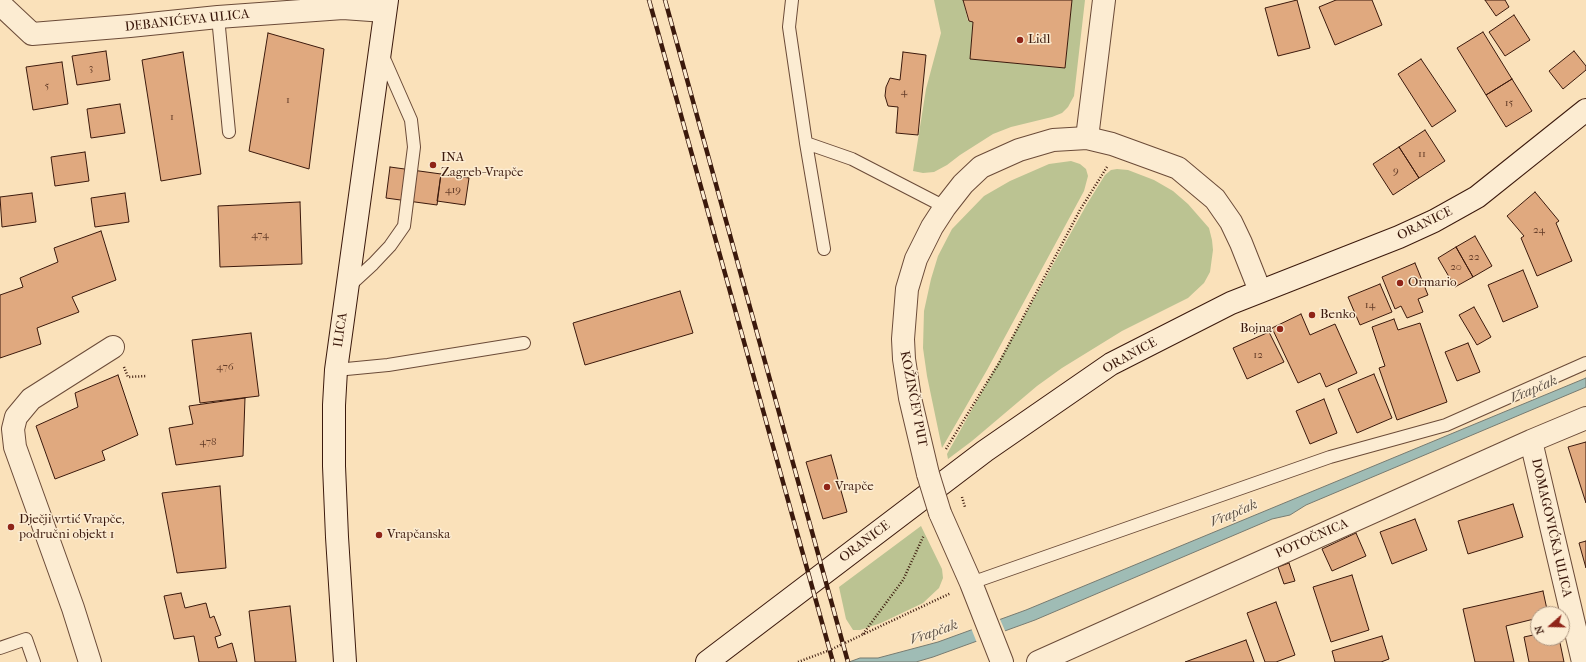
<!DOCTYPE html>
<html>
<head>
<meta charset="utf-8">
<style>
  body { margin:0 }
  #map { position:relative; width:1586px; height:662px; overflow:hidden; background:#fae1ba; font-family:"IM FELL French Canon",serif }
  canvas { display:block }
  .north { position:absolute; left:1530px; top:606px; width:40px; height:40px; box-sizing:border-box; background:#fcecd2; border:1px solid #af9883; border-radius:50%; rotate:250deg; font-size:11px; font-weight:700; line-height:16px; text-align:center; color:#3b190c }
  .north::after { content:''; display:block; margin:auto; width:14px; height:18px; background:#8f2418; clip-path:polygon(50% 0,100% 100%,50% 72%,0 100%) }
</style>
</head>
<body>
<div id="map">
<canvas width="1586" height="662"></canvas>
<div class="north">N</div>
</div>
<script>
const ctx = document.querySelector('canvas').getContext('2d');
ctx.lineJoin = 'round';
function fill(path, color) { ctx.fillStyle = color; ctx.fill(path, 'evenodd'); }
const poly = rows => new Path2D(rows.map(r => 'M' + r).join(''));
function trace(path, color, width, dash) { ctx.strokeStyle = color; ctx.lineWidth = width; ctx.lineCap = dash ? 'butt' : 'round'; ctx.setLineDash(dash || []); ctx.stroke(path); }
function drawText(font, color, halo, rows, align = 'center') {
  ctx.font = font + ' "IM FELL French Canon",serif'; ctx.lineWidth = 3; ctx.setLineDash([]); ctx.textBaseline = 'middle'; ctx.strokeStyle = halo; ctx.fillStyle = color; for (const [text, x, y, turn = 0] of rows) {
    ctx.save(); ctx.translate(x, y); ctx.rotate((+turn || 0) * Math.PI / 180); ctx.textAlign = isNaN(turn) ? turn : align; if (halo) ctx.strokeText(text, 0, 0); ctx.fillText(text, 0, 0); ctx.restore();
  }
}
const green = poly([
  [934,0,963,0,968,21,973,22,970,59,1065,68,1072,0,1085,0,1074,96,1068,107,1062,113,1052,117,1011,127,993,134,960,155,947,165,934,172,923,173,913,171,926,89,941,33],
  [1071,161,1080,164,1086,169,1088,176,1084,191,987,370,942,448,927,376,923,348,924,311,931,279,938,256,952,229,984,196,1010,181,1049,164],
  [1117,169,1128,170,1154,180,1173,191,1188,204,1209,228,1212,240,1213,250,1210,272,1204,283,1188,298,1122,331,1062,368,1037,386,972,441,948,459,947,454,1087,204,1105,175,1111,170],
  [921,526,942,569,943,578,939,588,923,603,881,623,860,630,853,630,846,619,839,587]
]);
const water = poly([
  [1586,378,1586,387,1306,505,1290,515,1272,519,1035,620,933,657,916,662,849,662,860,658,878,658,938,642,1026,610,1586,378]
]);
const pier = poly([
  [999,617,1006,633,977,643,971,628]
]);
const building = poly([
  [963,0,1072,0,1065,68,970,59,973,22,969,21,963,0],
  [1297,0,1310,48,1278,56,1265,8,1297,0],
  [1336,0,1372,0,1382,25,1335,45,1319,7,1336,0],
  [1485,0,1505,0,1509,7,1496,16,1485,0],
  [1514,15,1530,40,1505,56,1489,32,1514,15],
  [1483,32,1512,79,1486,95,1457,48,1483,32],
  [268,33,324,49,309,169,249,151,268,33],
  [106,51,110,80,77,85,72,56,106,51],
  [1574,51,1586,66,1586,70,1563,89,1549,71,1574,51],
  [183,52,201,174,161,181,142,60,183,52],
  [903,52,926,55,918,135,896,133,898,107,888,106,885,96,886,87,890,78,900,80,903,52],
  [1421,59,1456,111,1432,127,1398,74,1421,59],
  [62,62,68,104,33,110,26,67,62,62],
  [1512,79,1532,111,1506,127,1486,95,1512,79],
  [120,104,125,133,91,138,87,109,120,104],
  [1425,130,1445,161,1419,178,1399,147,1425,130],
  [1399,147,1419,178,1393,195,1373,164,1399,147],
  [85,152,89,181,55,186,51,157,85,152],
  [390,167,441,174,437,205,386,198,390,167],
  [441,174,469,178,465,205,437,201,441,174],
  [1535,192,1559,221,1556,223,1572,261,1537,276,1521,238,1524,236,1507,216,1535,192],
  [32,193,36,222,2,227,0,197,32,193],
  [125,193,129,222,95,227,91,198,125,193],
  [300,202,302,264,220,267,218,206,300,202],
  [101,231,116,280,72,297,79,312,37,328,41,344,0,358,0,295,23,287,20,278,58,262,54,248,101,231],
  [1475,236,1492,266,1473,277,1456,247,1475,236],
  [1456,247,1473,277,1455,287,1438,258,1456,247],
  [1415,263,1428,295,1418,299,1423,312,1407,318,1401,306,1395,309,1382,277,1415,263],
  [1523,270,1538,307,1503,322,1488,285,1523,270],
  [1380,284,1392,312,1360,325,1348,297,1380,284],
  [680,291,693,333,585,365,573,323,680,291],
  [1474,307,1491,337,1477,345,1459,315,1474,307],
  [1301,314,1310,335,1335,324,1357,373,1326,387,1320,373,1298,383,1272,328,1301,314],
  [1394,319,1398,330,1420,323,1447,402,1397,420,1379,368,1385,366,1372,327,1394,319],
  [1269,332,1284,362,1247,379,1233,348,1269,332],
  [251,333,259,396,200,403,192,340,251,333],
  [1468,343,1480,372,1457,381,1445,352,1468,343],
  [1374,374,1392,418,1357,433,1338,389,1374,374],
  [118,375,138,435,102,451,105,460,55,479,36,426,78,407,75,393,118,375],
  [245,398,243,456,176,465,169,428,193,424,189,406,245,398],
  [1324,399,1337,433,1310,444,1296,411,1324,399],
  [1586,442,1586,503,1568,447,1586,442],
  [831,455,847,512,823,519,806,462,831,455],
  [220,486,226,568,177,573,162,493,220,486],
  [1513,504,1523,537,1468,554,1458,521,1513,504],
  [1415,519,1427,550,1392,564,1380,532,1415,519],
  [1356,533,1366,556,1332,571,1322,549,1356,533],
  [1586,541,1586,568,1579,543,1586,541],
  [1289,563,1295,581,1284,584,1278,567,1289,563],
  [1352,575,1369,630,1331,642,1313,587,1352,575],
  [1543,591,1548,614,1538,614,1538,618,1506,626,1514,662,1475,662,1463,609,1543,591],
  [181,593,185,608,206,603,210,618,214,616,221,635,215,637,218,648,232,643,237,662,199,662,194,636,174,639,164,596,181,593],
  [1276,602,1295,655,1276,662,1265,662,1247,613,1276,602],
  [290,606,296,662,255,662,249,611,290,606],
  [1538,634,1538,638,1559,638,1564,662,1529,662,1524,637,1538,634],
  [1382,636,1389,659,1381,662,1335,662,1332,651,1382,636],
  [1246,640,1254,662,1185,662,1246,640]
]);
const path = poly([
  [124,367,128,377,147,376],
  [946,449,999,363,1080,210,1107,167],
  [962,497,965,507],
  [863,634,903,580,924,535],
  [798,662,830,650,951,593]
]);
const service = poly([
  [792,0,789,27,806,143],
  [218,17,229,132],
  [824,249,806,143,852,159,945,207],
  [348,287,373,264,390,246,404,226,414,147,411,120,382,54],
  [336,370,388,365,524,343],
  [971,583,1330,457,1446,425,1586,363],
  [0,648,26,639,34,662]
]);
const minor = poly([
  [0,4,32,34,130,26,218,17,343,8,385,11],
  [1087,138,1104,0],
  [1531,441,1583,662],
  [90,662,73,608,15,447,13,429,16,417,31,399,113,347],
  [1038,662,1531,441,1586,418]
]);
const tertiary = poly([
  [928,474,910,398,904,359,903,339,907,289,916,259,932,227,945,207,963,184,981,167,1019,150,1053,140,1087,138,1112,144,1178,168,1215,199,1231,222,1241,243,1260,291],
  [940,513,971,583,1002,662]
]);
const secondary = poly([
  [345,662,337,537,334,466,334,405,336,370,387,0],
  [707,662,985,451,1111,364,1231,303,1399,237,1434,221,1477,197,1586,110]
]);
const rail = poly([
  [649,0,833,662],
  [665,0,848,662]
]);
const tertiaryBridge = poly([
  [928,474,940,513]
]);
const markers = [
  [1020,40,4,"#8f2418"],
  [433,165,4,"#8f2418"],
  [1400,283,4,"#8f2418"],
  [1312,315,4,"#8f2418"],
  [1280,329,4,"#8f2418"],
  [827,487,4,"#8f2418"],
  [11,527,4,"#8f2418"],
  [379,535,4,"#8f2418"]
];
const numberNames = [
  ["3",91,68],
  ["5",47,86],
  ["4",904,92],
  ["1",288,100],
  ["15",1509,103],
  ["1",172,117],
  ["11",1422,154],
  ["9",1396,171],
  ["419",453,190],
  ["24",1539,230],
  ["474",260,235],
  ["22",1474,257],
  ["20",1456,267],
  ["14",1370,305],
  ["12",1258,355],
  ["476",225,367],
  ["478",208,442]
];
const streetNames = [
  ["DEBANIĆEVA ULICA",187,21,-6],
  ["ORANICE",1425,224,-26],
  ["ILICA",341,330,-82],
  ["ORANICE",1130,356,-29],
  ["KOŽINČEV PUT",913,399,79],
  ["DOMAGOVIĆKA ULICA",1551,528,77],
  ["POTOČNICA",1312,539,-24],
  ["ORANICE",865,542,-37]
];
const poiNames = [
  ["Lidl",1028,40],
  ["INA",441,158],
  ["Zagreb-Vrapče",441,173],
  ["Ormario",1408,283],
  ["Benko",1320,315],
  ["Bojna",1272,329,"right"],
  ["Vrapče",835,487],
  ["Dječji vrtić Vrapče,",19,520],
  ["područni objekt 1",19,535],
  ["Vrapčanska",387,535]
];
const waterNames = [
  ["Vrapčak",1534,390,-23],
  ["Vrapčak",1234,514,-23],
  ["Vrapčak",934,633,-19]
];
fill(green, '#bbc392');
fill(water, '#9fbcb5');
trace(water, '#777b71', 1);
fill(pier, '#fae1ba');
fill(building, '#e0a97f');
trace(building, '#3b190c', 1);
trace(service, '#6b4b38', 14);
trace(minor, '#6b4b38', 24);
trace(tertiary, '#6b4b38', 24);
trace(secondary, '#3b190c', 24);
trace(path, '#3b190c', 2.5, [1, 2]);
trace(service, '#fcecd2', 12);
trace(minor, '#fcecd2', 22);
trace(tertiary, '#fcecd2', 22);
trace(secondary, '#fcecd2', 22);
trace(rail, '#3b190c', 4.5);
trace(rail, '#fcecd2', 3, [9]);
trace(tertiaryBridge, '#6b4b38', 24, []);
trace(tertiaryBridge, '#fcecd2', 22);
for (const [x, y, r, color] of markers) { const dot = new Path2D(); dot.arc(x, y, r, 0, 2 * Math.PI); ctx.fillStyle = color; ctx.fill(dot); trace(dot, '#fcecd2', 1.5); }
drawText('11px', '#643d29', null, numberNames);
drawText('13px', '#3b190c', '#fcecd2', streetNames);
drawText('13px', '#3b190c', '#fcecd2', poiNames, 'left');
drawText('italic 14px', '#5e5247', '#fcecd2', waterNames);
</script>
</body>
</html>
